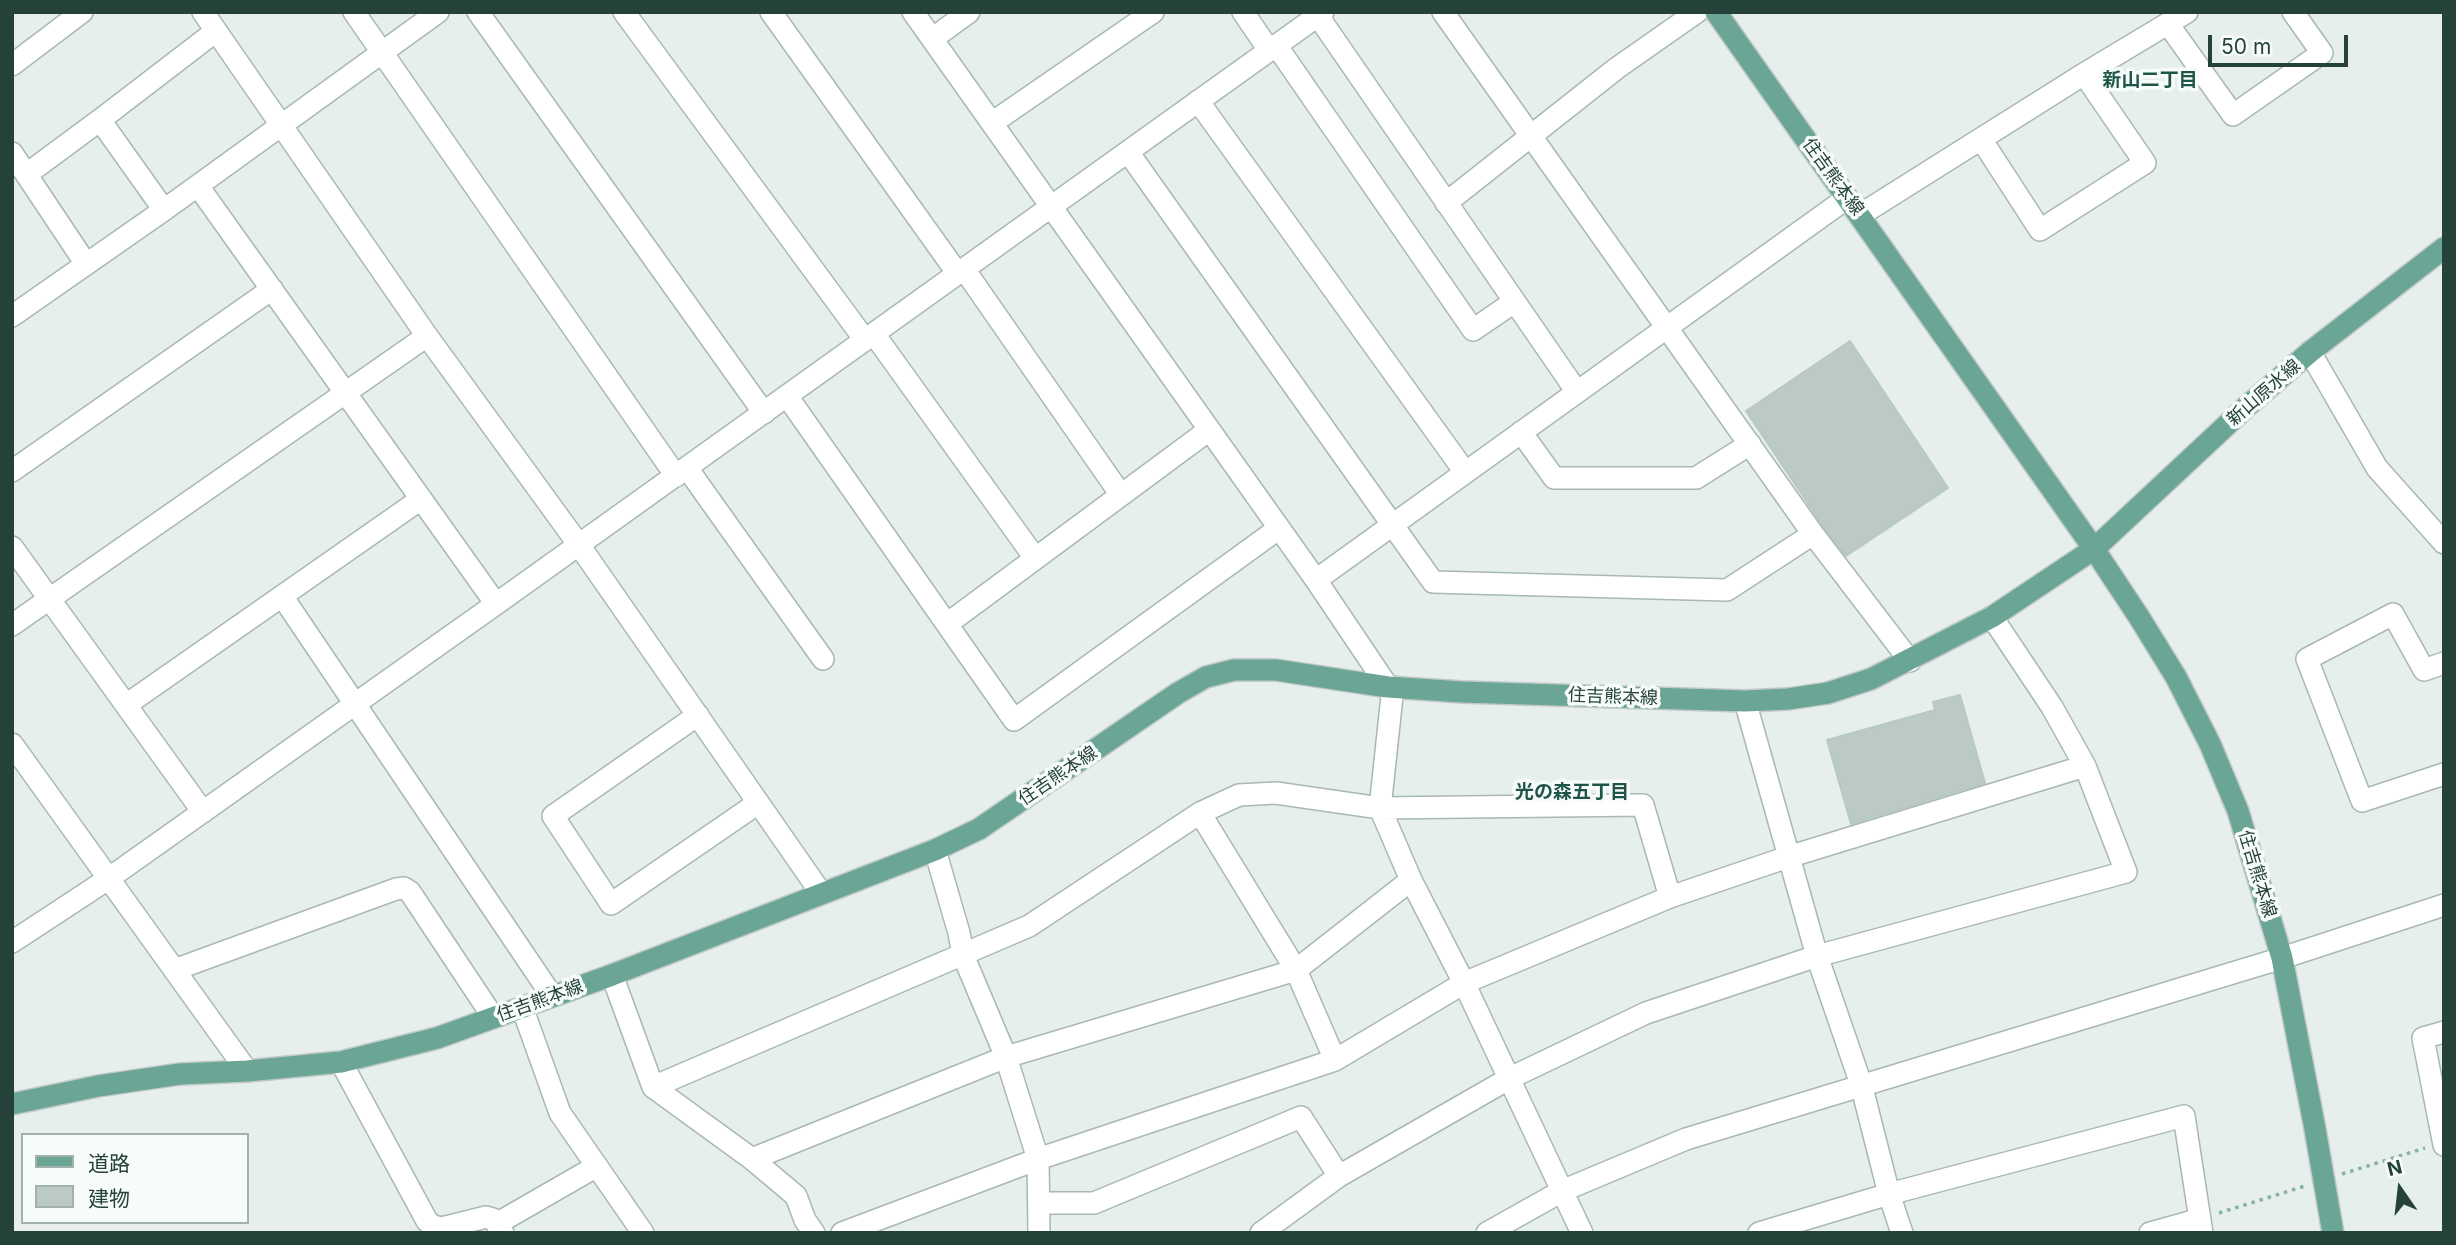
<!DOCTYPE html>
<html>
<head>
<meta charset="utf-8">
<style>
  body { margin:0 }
  #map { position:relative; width:2456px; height:1245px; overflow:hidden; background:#e6efeb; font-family:Inter,"Noto Sans JP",sans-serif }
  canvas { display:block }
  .frame { position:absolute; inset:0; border:14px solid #24423a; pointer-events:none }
  .legend { position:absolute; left:21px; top:1133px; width:228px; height:91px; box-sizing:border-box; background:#f7fbf9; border:2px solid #a3b1ad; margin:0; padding:9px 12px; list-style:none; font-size:21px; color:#24423a }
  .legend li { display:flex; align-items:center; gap:14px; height:35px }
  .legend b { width:35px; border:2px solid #a3b1ad }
  .north { position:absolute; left:2365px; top:1154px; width:70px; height:70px; -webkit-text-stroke:5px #f7fbf9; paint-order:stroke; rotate:346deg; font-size:19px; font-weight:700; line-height:28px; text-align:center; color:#24423a }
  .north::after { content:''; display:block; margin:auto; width:24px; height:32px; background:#24423a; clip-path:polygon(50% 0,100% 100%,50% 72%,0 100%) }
  .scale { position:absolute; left:2208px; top:35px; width:140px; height:32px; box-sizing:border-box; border:4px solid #24423a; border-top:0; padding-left:9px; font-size:21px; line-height:24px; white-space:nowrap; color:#24423a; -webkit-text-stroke:5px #f7fbf9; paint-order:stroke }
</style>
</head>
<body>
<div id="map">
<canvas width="2456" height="1245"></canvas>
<div class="frame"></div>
<ul class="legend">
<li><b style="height:9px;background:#6aa596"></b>道路</li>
<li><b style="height:19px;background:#bbcac4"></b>建物</li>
</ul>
<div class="north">N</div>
<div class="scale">50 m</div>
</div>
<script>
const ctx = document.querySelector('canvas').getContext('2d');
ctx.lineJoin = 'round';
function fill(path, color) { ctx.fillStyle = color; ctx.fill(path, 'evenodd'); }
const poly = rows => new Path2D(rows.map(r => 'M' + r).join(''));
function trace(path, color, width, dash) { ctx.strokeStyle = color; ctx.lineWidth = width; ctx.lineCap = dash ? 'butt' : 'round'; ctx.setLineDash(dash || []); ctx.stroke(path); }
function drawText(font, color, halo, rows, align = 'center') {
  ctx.font = font + ' Inter,"Noto Sans JP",sans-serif'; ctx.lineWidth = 7; ctx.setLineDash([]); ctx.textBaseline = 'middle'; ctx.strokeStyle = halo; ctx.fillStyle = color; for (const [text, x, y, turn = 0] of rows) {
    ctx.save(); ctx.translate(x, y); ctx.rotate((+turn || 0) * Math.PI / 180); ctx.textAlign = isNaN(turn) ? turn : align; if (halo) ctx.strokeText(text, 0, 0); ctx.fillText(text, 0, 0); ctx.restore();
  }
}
const building = poly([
  [1850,341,1948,488,1846,556,1823,526,1746,411,1850,341],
  [1960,695,1985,783,1851,824,1827,740,1935,710,1933,702,1960,695]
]);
const path = poly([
  [2342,1174,2425,1148],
  [2219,1213,2305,1186]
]);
const minor = poly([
  [203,12,427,336,579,545,821,893],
  [354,12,676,476],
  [478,12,764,413],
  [624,12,865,340],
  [771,12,958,274],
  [913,12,1316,580,1388,687],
  [1243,12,1269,50],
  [1443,12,1813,534,1910,661],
  [1318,16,1577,392],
  [2168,24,2233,115,2322,53,2293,12],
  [932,39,969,12],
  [1276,45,1473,330,1514,302],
  [12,65,82,12],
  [1198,101,1465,472],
  [992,123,1153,12],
  [1981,139,2040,230,2145,163,2084,74],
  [1128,152,1433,582,1727,590,1813,534],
  [12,153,86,264],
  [27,174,100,120],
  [198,186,496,604],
  [1446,203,1617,68,1697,12],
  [164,210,100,120,216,31],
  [1860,215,2084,74,2187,12],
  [964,269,1121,495],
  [12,316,164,210,438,12],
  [874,334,1035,558],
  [2310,352,2377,468,2444,543],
  [787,396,1014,720,1278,529],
  [1521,432,1554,478,1696,478,1750,444],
  [687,468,823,659],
  [12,471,272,289],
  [12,547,203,812],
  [1316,580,1847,198],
  [282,596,552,996],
  [947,624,1209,430],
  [12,625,427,336],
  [2444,663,2424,670,2393,614,2307,659,2362,801,2444,774],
  [1393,687,1380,808,1411,880,1464,983,1582,1233],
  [1745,701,1817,956,1861,1084,1889,1194,1902,1233],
  [126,705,421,499],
  [698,715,553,816,611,904,758,803],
  [12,744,247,1071],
  [1200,813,1296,970,1335,1060],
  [935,850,959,933,963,955,1006,1057,1038,1159,1039,1233],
  [12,942,108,879,496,604,1323,12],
  [174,970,396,889,404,888,410,892,493,1017],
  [612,975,653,1087,752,1159,796,1196,805,1220,814,1233],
  [522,1007,560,1113,643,1233],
  [2444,1032,2423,1038,2444,1145],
  [341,1062,427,1221,433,1226,442,1228,486,1217,493,1219,503,1233],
  [653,1087,1029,926,1200,813,1239,795,1276,793,1380,808,1643,805,1670,897],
  [752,1159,1006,1057,1296,970,1411,880],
  [1039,1203,1094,1203,1301,1117,1339,1176],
  [498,1223,597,1166],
  [842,1233,1038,1159,1335,1060,1464,983,1670,897,1788,857,2085,766],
  [1261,1233,1339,1176,1510,1078,1646,1013,1817,956,2126,872,2085,766,2052,707,1992,617],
  [1487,1233,1562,1191,1686,1139,2282,958,2444,905],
  [1759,1233,1889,1194,2184,1116,2202,1233],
  [2150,1233,2200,1219]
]);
const major = poly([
  [1716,12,2094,549,2139,617,2176,677,2210,744,2238,811,2282,958,2315,1129,2333,1233],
  [12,1104,98,1086,180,1074,247,1071,341,1062,437,1038,612,975,935,850,979,829,1178,693,1206,677,1234,670,1276,670,1388,687,1462,692,1745,701,1788,699,1828,693,1871,679,1992,617,2094,549,2245,408,2310,352,2444,248]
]);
const streetNames = [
  ["住吉熊本線",1833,177,54],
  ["新山原水線",2264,393,-41],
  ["住吉熊本線",1613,697,2],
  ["住吉熊本線",1058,776,-34],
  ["住吉熊本線",2257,874,73],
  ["住吉熊本線",540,1001,-20]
];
const neighbourhoodNames = [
  ["新山二丁目",2150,80],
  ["光の森五丁目",1572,792]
];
fill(building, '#bbcac4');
trace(building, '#b8c9c2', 2);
trace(minor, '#a8b8b2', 24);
trace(major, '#c2cac8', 24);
trace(path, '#86b3a5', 3.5, [3.5, 5]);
trace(minor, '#fff', 21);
trace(major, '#6aa596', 21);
drawText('18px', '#24423a', '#f7fbf9', streetNames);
drawText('bold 19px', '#1f5548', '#f7fbf9', neighbourhoodNames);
</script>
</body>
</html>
